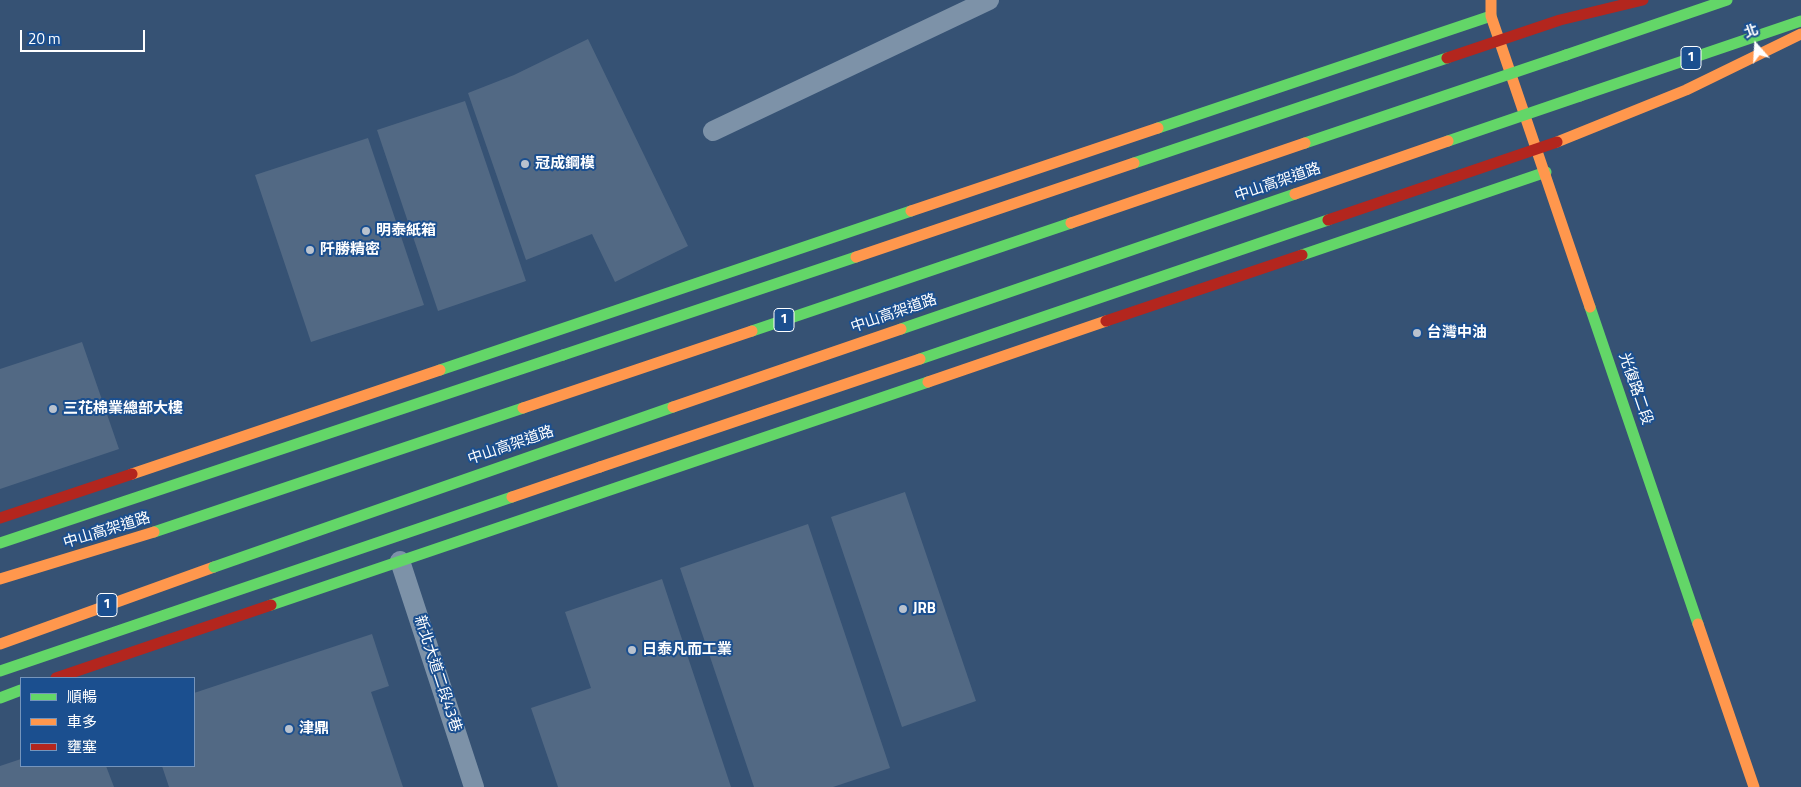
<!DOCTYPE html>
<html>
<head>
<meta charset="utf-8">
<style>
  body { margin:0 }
  #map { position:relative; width:1801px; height:787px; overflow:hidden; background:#365274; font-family:"Titillium Web","Noto Sans TC",sans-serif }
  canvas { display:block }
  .legend { position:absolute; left:20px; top:677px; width:175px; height:90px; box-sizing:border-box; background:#1b4f8f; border:1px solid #7695bc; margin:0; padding:6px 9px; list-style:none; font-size:15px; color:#fff }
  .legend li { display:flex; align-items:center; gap:10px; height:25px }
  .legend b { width:25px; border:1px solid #7695bc }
  .north { position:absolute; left:1731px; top:20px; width:50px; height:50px; -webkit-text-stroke:4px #1b4f8f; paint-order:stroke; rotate:341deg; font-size:14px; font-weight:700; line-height:20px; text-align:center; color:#fff }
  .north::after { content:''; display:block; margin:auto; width:18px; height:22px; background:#fff; clip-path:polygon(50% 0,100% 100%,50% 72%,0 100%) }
  .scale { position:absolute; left:20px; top:30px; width:125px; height:22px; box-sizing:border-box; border:2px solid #fff; border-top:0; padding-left:6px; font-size:15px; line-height:18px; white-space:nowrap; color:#fff; -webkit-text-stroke:4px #1b4f8f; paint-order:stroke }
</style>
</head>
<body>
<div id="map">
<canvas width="1801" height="787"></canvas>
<ul class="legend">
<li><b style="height:6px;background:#63d668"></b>順暢</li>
<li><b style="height:6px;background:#ff974d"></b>車多</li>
<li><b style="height:6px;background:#b3261e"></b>壅塞</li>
</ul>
<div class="north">北</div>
<div class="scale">20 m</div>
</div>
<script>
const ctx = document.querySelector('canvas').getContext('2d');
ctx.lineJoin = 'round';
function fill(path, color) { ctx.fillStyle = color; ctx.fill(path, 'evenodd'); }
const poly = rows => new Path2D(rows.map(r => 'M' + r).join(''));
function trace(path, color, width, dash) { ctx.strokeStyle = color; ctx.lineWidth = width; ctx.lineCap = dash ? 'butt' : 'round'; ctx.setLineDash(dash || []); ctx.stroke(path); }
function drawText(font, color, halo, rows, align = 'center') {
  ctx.font = font + ' "Titillium Web","Noto Sans TC",sans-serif'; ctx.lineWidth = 4; ctx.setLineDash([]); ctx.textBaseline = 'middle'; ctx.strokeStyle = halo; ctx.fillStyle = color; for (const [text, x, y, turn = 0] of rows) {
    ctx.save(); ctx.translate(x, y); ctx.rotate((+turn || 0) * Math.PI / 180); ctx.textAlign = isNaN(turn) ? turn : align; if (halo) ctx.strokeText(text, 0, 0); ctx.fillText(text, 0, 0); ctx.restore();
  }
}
const building = poly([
  [588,39,688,246,615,282,592,234,526,260,468,93,514,75],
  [465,101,526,281,438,311,377,130],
  [368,138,424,305,311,342,255,175],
  [82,342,119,449,0,489,0,369],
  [905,492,976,701,902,727,831,517],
  [808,524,890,768,833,787,754,787,680,568],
  [662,579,731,787,558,787,531,708,591,688,565,612],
  [372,634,389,686,371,692,403,787,169,787,162,766,194,766,194,693],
  [21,759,21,766,106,766,114,787,0,787,0,766]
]);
const lane = poly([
  [713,131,989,0],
  [400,561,474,787]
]);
const fast = poly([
  [1566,55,1727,0],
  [1580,96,1801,21],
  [1158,128,1491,16],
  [1302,255,1546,172],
  [1590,307,1698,624],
  [440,370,911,211],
  [0,543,563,355],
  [271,605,928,382],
  [0,671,512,497],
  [0,698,21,690]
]);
const slow = poly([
  [1491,0,1491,16,1590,307],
  [911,211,1158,128],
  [928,382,1106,321],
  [132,474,440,370],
  [512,497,600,467],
  [1698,624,1754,787],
  [0,644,214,567]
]);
const jam = poly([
  [1106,321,1302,255],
  [0,518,132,474],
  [56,678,271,605]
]);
const fastBridge = poly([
  [1448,141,1580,96],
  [1305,143,1566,55],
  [1134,163,1447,58],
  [901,329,1295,194],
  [752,331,1071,223],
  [563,355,856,257],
  [920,359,1328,220],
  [154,532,523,408],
  [214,567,673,407]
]);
const slowBridge = poly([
  [1557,142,1686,90,1801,34],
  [1295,194,1448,141],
  [1071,223,1305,143],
  [856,257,1134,163],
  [673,407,901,329],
  [523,408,752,331],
  [600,467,920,359],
  [0,579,154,532]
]);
const jamBridge = poly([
  [1447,58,1560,20,1643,0],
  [1328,220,1557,142]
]);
const markers = [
  [525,164,5,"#b9c2ce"],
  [366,231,5,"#b9c2ce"],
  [310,250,5,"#b9c2ce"],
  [1417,333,5,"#b9c2ce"],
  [53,409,5,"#b9c2ce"],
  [903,609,5,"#b9c2ce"],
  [632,650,5,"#b9c2ce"],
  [289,729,5,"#b9c2ce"]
];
const shields = [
  [1691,58,20],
  [784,320,20],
  [107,605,20]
];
const shieldNames = [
  ["1",1691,58],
  ["1",784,320],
  ["1",107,605]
];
const poiNames = [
  ["冠成鋼模",535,164],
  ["明泰紙箱",376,231],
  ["阡勝精密",320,250],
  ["台灣中油",1427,333],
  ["三花棉業總部大樓",63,409],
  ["JRB",913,609],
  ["日泰凡而工業",642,650],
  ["津鼎",299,729]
];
const streetNames = [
  ["中山高架道路",1278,183,-19],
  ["中山高架道路",894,314,-19],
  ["光復路二段",1635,389,71],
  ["中山高架道路",511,446,-19],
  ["中山高架道路",107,531,-17],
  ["新北大道二段43巷",437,674,72]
];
fill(building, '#526984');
trace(lane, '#7d92a8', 20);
trace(fast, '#63d668', 11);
trace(slow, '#ff974d', 11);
trace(jam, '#b3261e', 11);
trace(fastBridge, '#63d668', 11);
trace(slowBridge, '#ff974d', 11);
trace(jamBridge, '#b3261e', 11);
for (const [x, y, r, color] of markers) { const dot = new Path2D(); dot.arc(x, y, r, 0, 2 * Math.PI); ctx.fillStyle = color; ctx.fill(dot); trace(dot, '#1b4f8f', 2); }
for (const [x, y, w] of shields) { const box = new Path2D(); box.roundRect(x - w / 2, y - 11.5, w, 23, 4); ctx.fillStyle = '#1b4f8f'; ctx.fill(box); trace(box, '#fff', 1); }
drawText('bold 14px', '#fff', null, shieldNames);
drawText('bold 15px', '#fff', '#1b4f8f', poiNames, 'left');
drawText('15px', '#fff', '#1b4f8f', streetNames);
</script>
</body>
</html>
